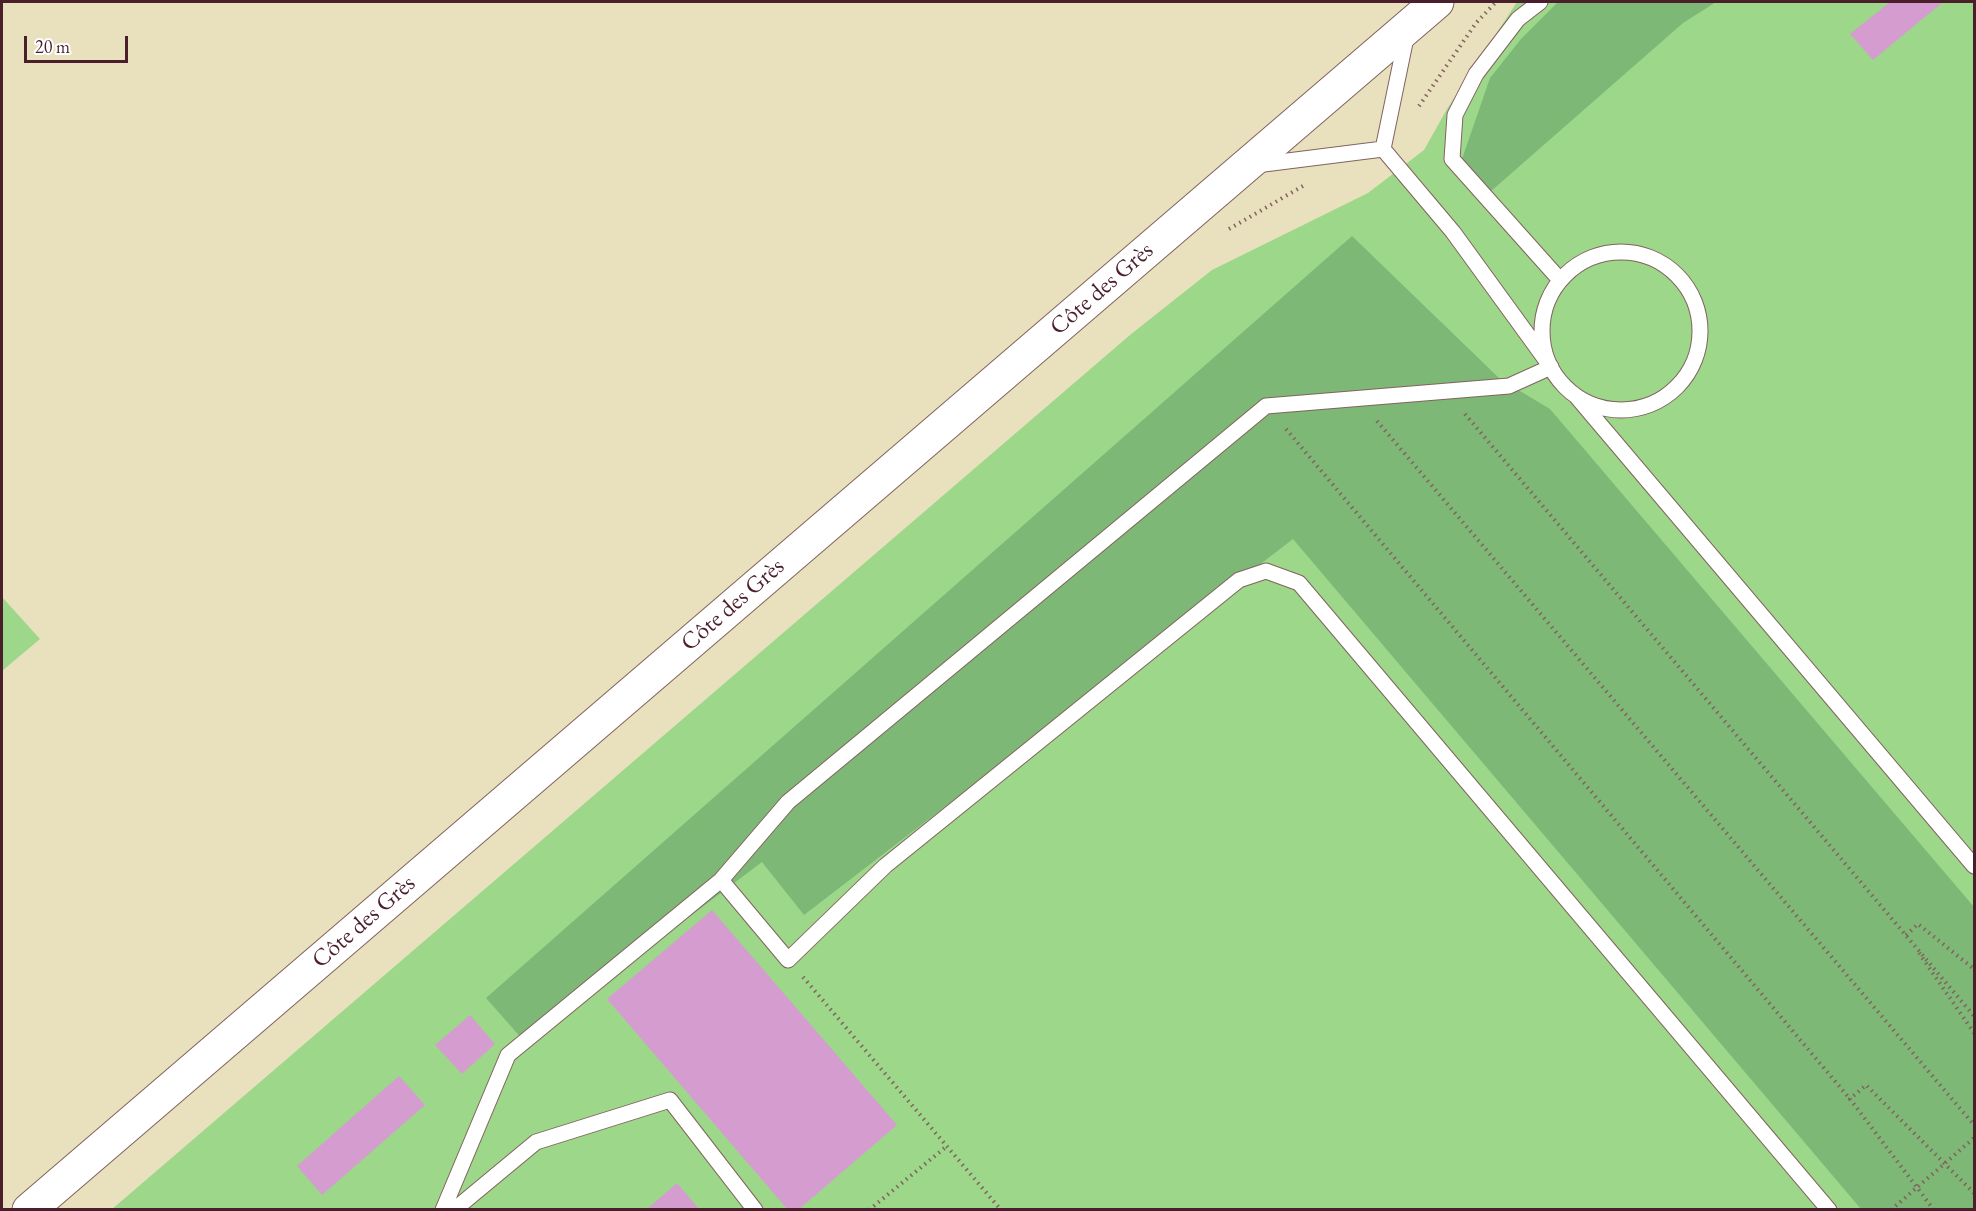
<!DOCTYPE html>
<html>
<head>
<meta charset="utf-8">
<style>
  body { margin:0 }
  #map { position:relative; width:1976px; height:1211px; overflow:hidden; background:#e9e1be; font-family:"EB Garamond",serif }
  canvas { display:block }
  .frame { position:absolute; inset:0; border:3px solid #4a1f2b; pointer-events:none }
  .scale { position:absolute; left:24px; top:36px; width:104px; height:27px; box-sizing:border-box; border:3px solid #4a1f2b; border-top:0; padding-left:8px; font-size:18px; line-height:21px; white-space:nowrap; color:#4a1f2b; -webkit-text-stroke:4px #fff; paint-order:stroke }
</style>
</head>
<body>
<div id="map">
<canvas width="1976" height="1211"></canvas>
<div class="frame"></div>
<div class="scale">20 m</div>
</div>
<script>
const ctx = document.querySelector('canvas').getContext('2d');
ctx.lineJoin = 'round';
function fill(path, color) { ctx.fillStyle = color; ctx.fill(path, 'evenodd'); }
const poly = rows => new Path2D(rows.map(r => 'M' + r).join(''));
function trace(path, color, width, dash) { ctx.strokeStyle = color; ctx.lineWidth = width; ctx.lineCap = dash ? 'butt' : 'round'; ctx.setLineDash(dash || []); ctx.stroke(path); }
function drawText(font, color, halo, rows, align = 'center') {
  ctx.font = font + ' "EB Garamond",serif'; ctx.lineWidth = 4.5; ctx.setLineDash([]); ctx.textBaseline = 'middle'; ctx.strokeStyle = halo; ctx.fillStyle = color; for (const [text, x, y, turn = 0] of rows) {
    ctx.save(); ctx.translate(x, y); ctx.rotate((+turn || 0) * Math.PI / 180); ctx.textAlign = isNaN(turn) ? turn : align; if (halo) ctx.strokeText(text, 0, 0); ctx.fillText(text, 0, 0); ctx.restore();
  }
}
const green = poly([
  [1517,2,1974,2,1974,1209,111,1210,1130,335,1212,270,1368,193,1424,150,1447,109],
  [2,597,40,639,2,671]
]);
const forest = poly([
  [1558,2,1716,2,1683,23,1490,192,1462,159,1490,78,1521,39],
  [1352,236,1500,379,1550,409,1974,907,1974,1209,1861,1209,1293,539,804,915,762,862,524,1041,486,998]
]);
const building = poly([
  [1890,2,1943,2,1873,60,1850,34],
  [712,910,897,1125,798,1210,788,1210,607,999],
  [470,1015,495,1044,462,1074,435,1045],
  [399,1076,425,1105,322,1195,297,1166],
  [677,1183,700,1210,646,1210]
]);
const path = poly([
  [1419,106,1476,23,1496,2],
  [1229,229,1303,186],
  [1465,414,1974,1016],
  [1377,421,1974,1125],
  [1286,429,1850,1099],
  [1906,935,1918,924,1974,969],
  [1919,953,1974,1033],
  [803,977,1001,1210],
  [869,1210,947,1146],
  [1891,1210,1974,1138],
  [1934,1210,1850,1099,1866,1085,1974,1193]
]);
const lane = poly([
  [1540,2,1518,19,1476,74,1455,115,1452,159,1560,280],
  [1256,165,1383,149,1407,33],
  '1542 331a79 79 0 1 1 158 0a79 79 0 1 1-158 0Z',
  [1576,396,1974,866],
  [721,880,788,960,885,866,1239,580,1266,571,1299,583,1829,1210],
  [443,1210,508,1055,721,880,788,802,1266,406,1509,386,1551,367,1453,232,1383,149],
  [454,1210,536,1142,670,1100,755,1210]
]);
const primary = poly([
  [29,1210,1437,2]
]);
const streetNames = [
  ["Côte des Grès",1102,289,-41],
  ["Côte des Grès",733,605,-41],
  ["Côte des Grès",364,922,-41]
];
fill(green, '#9cd78a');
fill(forest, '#7db876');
fill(building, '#d59dcf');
trace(lane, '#82635e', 17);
trace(primary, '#82635e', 35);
trace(path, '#82635e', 4, [1.5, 4.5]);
trace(lane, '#fff', 15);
trace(primary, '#fff', 33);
drawText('24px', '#4a1f2b', '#fff', streetNames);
</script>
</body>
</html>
